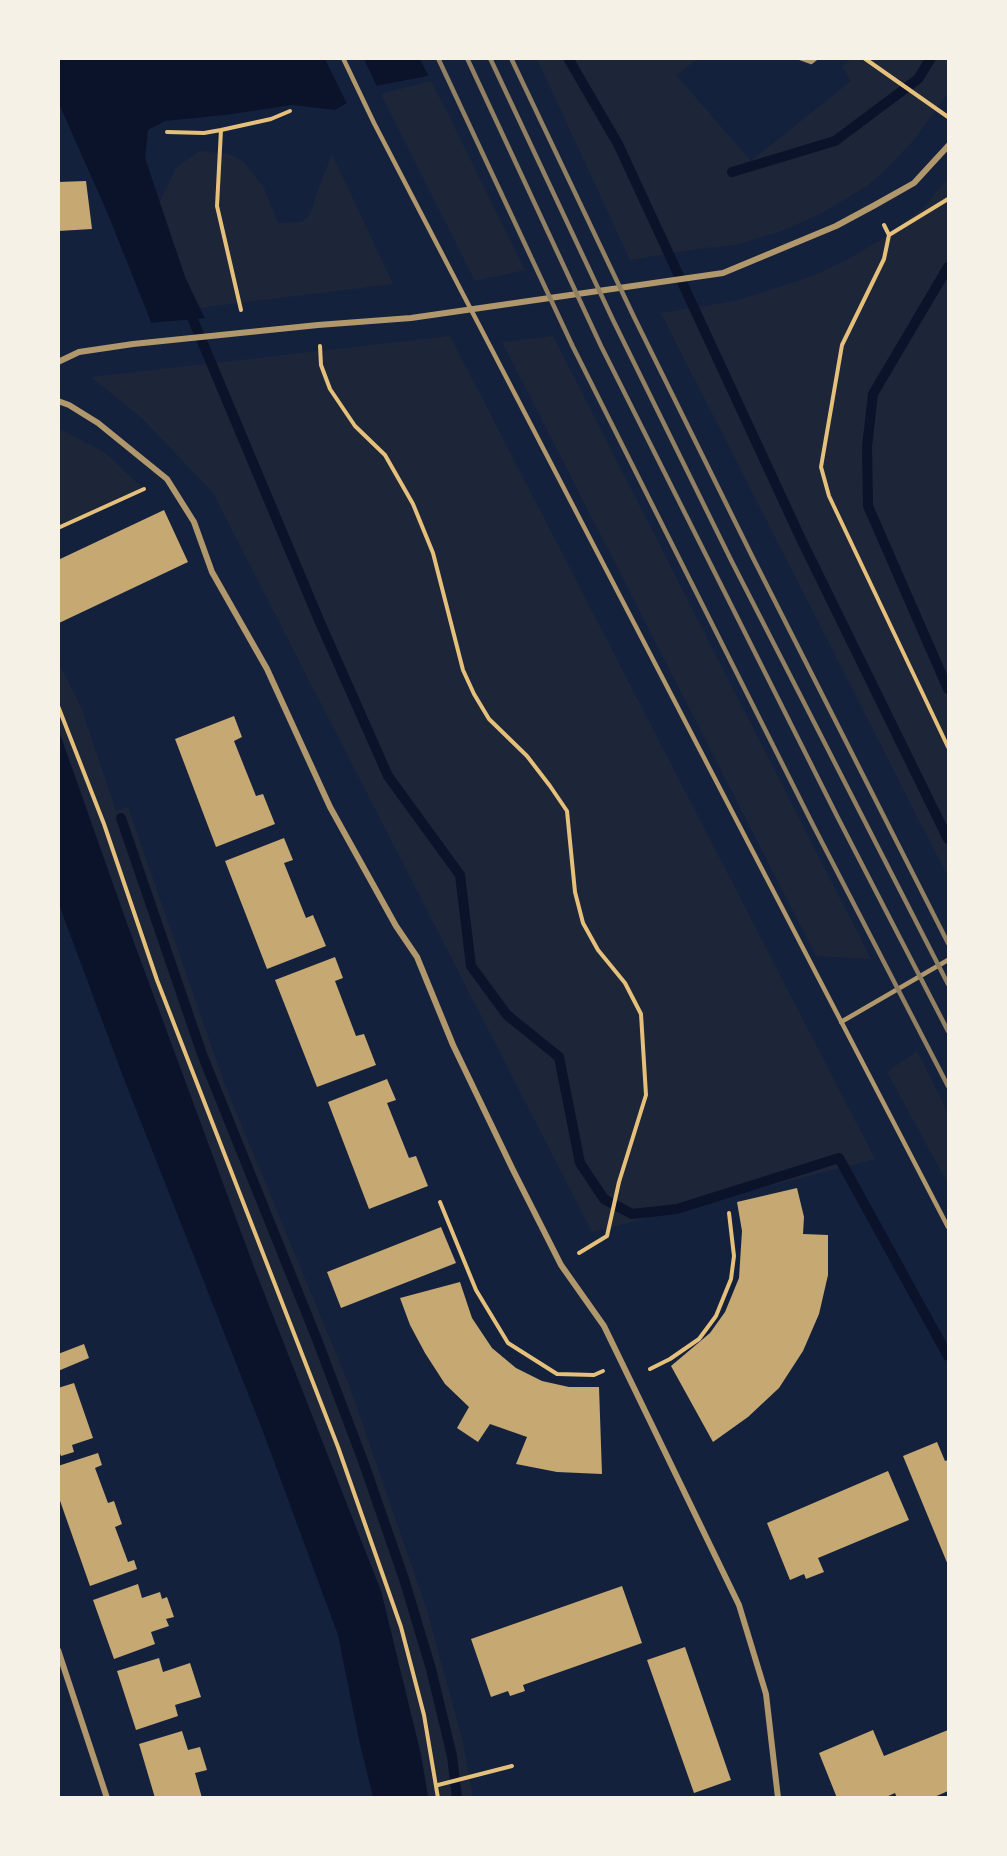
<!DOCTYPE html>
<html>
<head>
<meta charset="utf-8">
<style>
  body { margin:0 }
  #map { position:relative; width:1007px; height:1856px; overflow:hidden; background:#14213d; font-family:"Asap Condensed",sans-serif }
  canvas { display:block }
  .frame { position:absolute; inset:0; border:60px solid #f6f1e7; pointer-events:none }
</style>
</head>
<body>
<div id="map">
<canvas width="1007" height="1856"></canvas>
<div class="frame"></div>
</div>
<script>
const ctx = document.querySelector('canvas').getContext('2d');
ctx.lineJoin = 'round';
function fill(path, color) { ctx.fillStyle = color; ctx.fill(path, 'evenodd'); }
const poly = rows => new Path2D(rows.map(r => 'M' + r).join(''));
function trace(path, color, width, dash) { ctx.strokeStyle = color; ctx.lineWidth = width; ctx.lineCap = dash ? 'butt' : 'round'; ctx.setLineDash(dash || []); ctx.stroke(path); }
const green = poly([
  [537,59,564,59,574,69,576,59,698,59,676,75,751,161,851,81,842,66,852,59,948,59,948,93,914,140,882,173,867,186,820,214,779,232,735,245,696,249,630,260],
  [431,81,448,114,525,270,475,281,381,94],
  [199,151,229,154,244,162,264,188,278,223,301,222,310,215,319,187,332,154,393,284,199,308,185,277,159,203,176,168],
  [948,178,948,877,661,313,735,301,813,276,850,258,889,235,926,205],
  [450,336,875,1159,592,1232,213,493,143,419,91,377],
  [553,336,871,959,816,956,502,342],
  [58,428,104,452,144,489,59,527],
  [59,663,82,710,116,811,128,807,225,1085,349,1385,427,1610,462,1739,473,1797,428,1797,421,1755,381,1591,255,1271,126,921,59,729],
  [917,1051,948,1113,948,1184,887,1072]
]);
const water = poly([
  [58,59,501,59,428,76,375,86,335,110,292,105,225,115,165,121,148,130,145,158,185,277,208,325,153,327,107,212,59,104],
  [58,729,126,921,255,1270,381,1591,421,1755,428,1797,373,1797,359,1740,338,1635,262,1429,124,1079,65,921,58,901]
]);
const pier = poly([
  [504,58,502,61,430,79,420,59],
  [325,59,364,59,378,89,348,106],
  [207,318,211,325,208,328,153,330,148,323]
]);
const stream = poly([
  [568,58,618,144,801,539,948,839],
  [732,172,835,141,918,79,931,58],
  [948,267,873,394,867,447,868,506,948,689],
  [191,315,319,620,388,776,460,875,471,966,507,1015,559,1057,580,1163,604,1199,632,1214,677,1209,839,1158,948,1356],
  [121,818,202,1054,316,1337,363,1461,404,1579,431,1669,452,1756,457,1798]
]);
const building = poly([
  [86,181,92,229,58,231,58,182],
  [164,510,188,562,59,623,58,560],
  [234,716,242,737,234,741,256,796,263,794,275,824,216,847,175,739],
  [284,838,293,860,284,863,306,918,313,915,326,946,267,969,225,861],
  [335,957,343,978,335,981,356,1036,364,1034,376,1065,317,1087,275,980],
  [387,1079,396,1100,387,1103,409,1158,416,1156,428,1186,369,1209,328,1102],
  [797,1188,804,1217,803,1234,828,1235,828,1275,819,1314,803,1351,779,1388,748,1417,713,1442,671,1366,710,1333,725,1312,739,1278,742,1231,737,1202],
  [441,1227,456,1263,341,1308,327,1272],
  [460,1282,472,1318,492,1348,516,1368,542,1381,569,1387,599,1387,602,1474,557,1472,516,1464,527,1437,490,1424,478,1442,457,1428,469,1407,445,1384,425,1353,410,1325,400,1298],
  [84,1344,89,1358,58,1371,58,1354],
  [74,1383,93,1438,72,1445,74,1452,61,1456,58,1449,58,1388],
  [937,1442,945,1461,948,1460,948,1565,903,1456],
  [98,1453,102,1465,95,1468,108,1503,114,1501,122,1524,115,1527,128,1562,134,1560,137,1569,90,1586,58,1495,58,1466],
  [888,1471,909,1520,818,1558,824,1572,806,1579,804,1574,790,1580,767,1523],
  [138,1584,142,1598,160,1592,162,1599,167,1597,174,1617,166,1619,169,1626,151,1632,155,1644,114,1659,93,1600],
  [622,1586,642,1643,523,1685,525,1691,510,1696,508,1691,491,1697,471,1639],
  [685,1647,731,1780,694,1793,647,1660],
  [159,1658,163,1672,190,1663,201,1697,175,1705,178,1716,136,1730,117,1671],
  [873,1730,884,1756,948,1730,948,1791,932,1798,897,1798,895,1793,884,1798,837,1798,819,1753],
  [182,1731,188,1750,200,1747,207,1770,195,1773,202,1798,155,1798,139,1744]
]);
const path = poly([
  [864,58,948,117],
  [221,130,217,206,241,310],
  [167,132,204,133,221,130,271,119,290,111],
  [884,225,889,235,884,259,842,345,821,467,829,496,948,747],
  [889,235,948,199],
  [320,346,321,365,330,389,355,426,385,455,413,504,433,553,463,670,474,694,489,719,527,756,550,786,567,811,575,892,583,923,598,950,625,983,641,1014,646,1095,619,1182,607,1236,579,1253],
  [58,528,144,489],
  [58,706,104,824,157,980,338,1447,401,1627,424,1715,438,1798],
  [440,1202,476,1290,508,1343,557,1374,594,1375,603,1371],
  [650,1369,670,1359,699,1339,716,1316,731,1279,734,1256,729,1213],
  [438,1785,512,1766]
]);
const service = poly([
  [343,58,374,123,948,1227],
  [800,58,811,62,816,58],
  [841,1022,948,960]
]);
const minor = poly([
  [58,362,79,352,133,344,318,325,411,318,723,273,836,226,875,205,914,183,948,146],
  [58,401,69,405,98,423,167,479,194,522,212,572,267,669,330,807,396,926,417,957,453,1045,513,1170,561,1265,604,1326,739,1605,766,1694,778,1798],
  [58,1650,107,1798]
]);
const rail = poly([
  [438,58,573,347,813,825,948,1086],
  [467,58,601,346,838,818,948,1031],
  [490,58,613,320,731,560,948,984],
  [511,58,634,317,752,556,948,943]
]);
fill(green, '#1d2539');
fill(water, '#0b132b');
fill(pier, '#14213d');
trace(stream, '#0b132b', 10);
fill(building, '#c6a872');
trace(path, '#e5c07b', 4);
trace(service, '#b1986c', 4.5);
trace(minor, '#b1986c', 6);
trace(rail, '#918062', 4.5);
</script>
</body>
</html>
